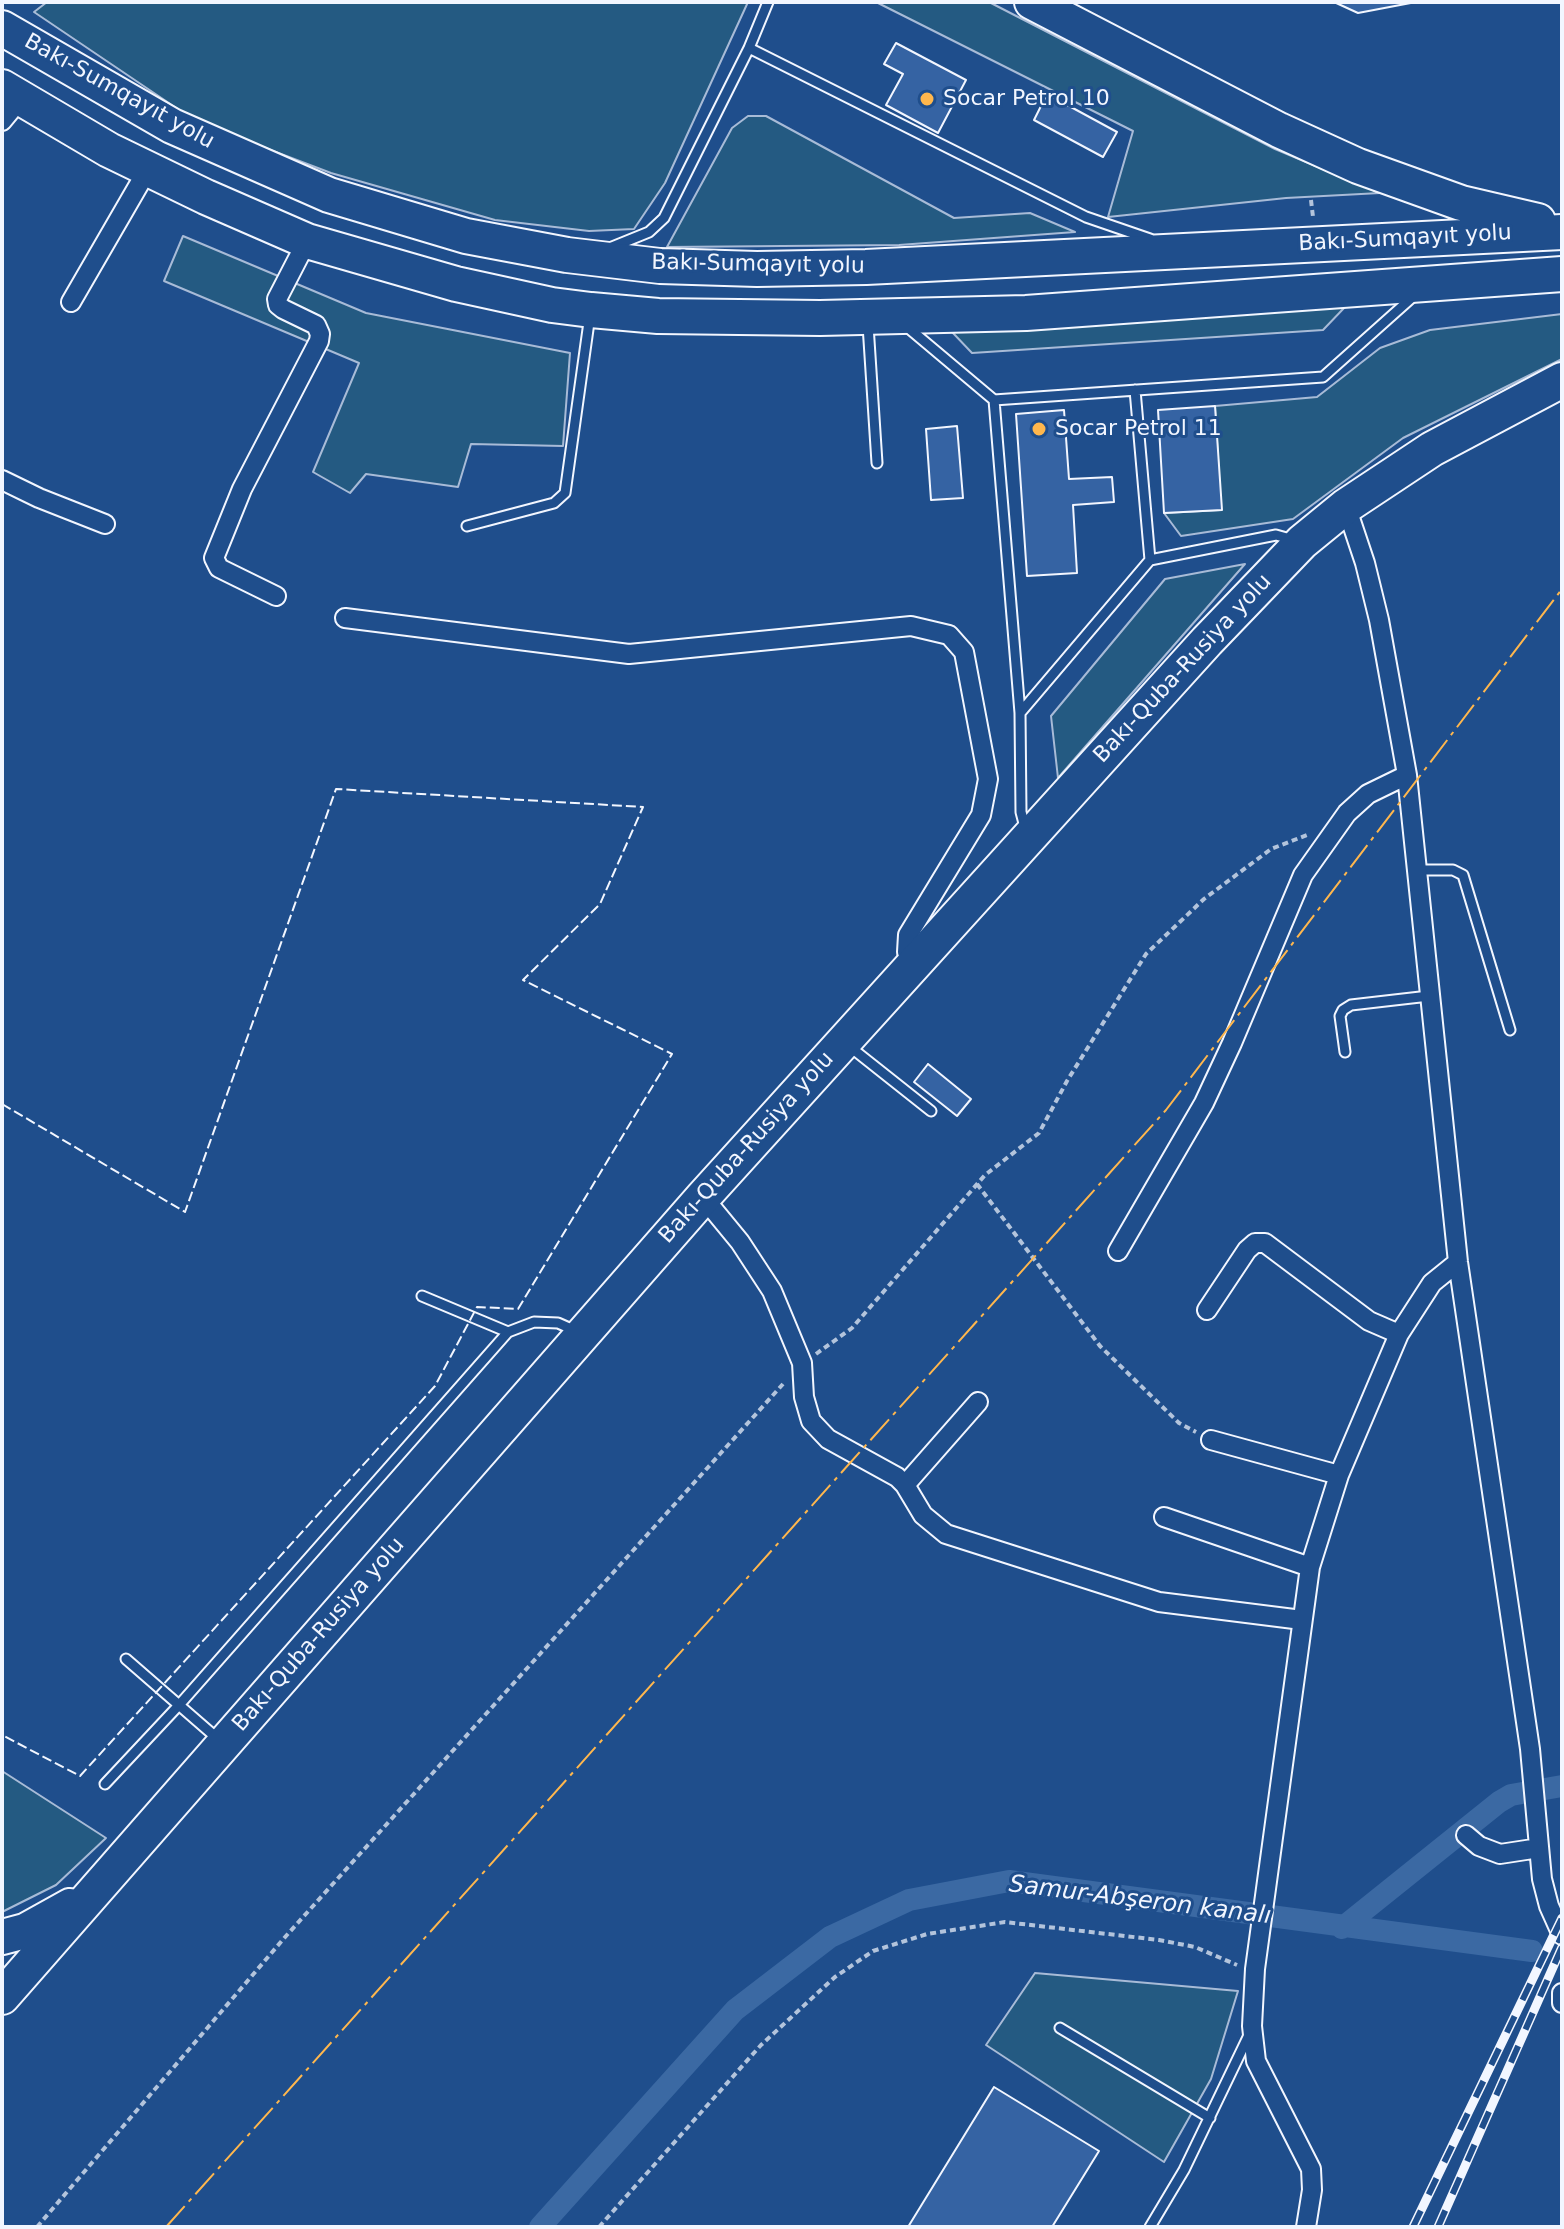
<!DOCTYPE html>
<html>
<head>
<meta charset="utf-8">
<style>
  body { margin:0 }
  #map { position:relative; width:1564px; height:2229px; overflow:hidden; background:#1f4e8c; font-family:"DejaVu Sans",sans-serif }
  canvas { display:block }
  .frame { position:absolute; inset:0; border:4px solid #f2f6ff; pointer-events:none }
</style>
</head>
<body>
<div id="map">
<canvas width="1564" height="2229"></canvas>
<div class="frame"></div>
</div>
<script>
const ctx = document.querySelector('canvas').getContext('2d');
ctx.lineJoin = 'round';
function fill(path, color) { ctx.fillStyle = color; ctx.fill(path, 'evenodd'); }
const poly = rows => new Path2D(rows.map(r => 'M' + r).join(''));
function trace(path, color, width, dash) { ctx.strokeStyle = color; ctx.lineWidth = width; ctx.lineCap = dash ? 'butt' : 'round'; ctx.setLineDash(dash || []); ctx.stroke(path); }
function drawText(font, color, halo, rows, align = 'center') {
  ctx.font = font + ' "DejaVu Sans",sans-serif'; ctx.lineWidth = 6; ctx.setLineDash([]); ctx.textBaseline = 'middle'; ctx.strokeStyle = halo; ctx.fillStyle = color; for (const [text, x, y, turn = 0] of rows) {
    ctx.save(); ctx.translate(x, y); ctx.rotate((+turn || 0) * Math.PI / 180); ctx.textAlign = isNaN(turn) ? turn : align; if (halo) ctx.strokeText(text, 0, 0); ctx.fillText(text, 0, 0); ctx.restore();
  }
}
const green = poly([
  [47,2,748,2,665,183,634,229,589,231,495,220,331,173,197,122,34,12,47,2],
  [876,2,989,2,1275,149,1380,193,1286,198,1108,217,1133,131,876,2],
  [748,116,766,116,954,218,1030,213,1075,232,899,245,667,247,732,128,748,116],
  [183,236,366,313,570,353,563,446,471,444,458,487,366,474,350,493,313,472,359,363,164,281,183,236],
  [1345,307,1323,330,972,353,952,332,1345,307],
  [1562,314,1562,359,1403,438,1293,519,1181,536,1164,513,1221,510,1215,406,1317,397,1380,348,1430,330,1562,314],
  [1245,564,1058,778,1051,716,1165,579,1245,564],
  [2,1771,106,1838,56,1885,2,1912,2,1771],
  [1035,1973,1238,1991,1211,2079,1164,2162,986,2045,1035,1973]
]);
const canal = poly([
  [1342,1928,1499,1802,1511,1795,1562,1786],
  [540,2227,735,2010,830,1937,909,1900,1009,1881,1532,1951]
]);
const building = poly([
  [1334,2,1416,2,1358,13,1334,2],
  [896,43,966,80,938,133,886,105,903,74,884,64,896,43],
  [1047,94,1117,132,1103,157,1034,120,1047,94],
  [1215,406,1222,510,1164,513,1158,410,1215,406],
  [1064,410,1069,479,1112,477,1114,502,1073,505,1077,573,1027,576,1016,414,1064,410],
  [957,426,963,498,931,500,926,429,957,426],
  [928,1064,971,1099,957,1116,914,1082,928,1064],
  [994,2087,1099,2151,1052,2227,908,2227,994,2087]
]);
const path = poly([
  [1311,200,1313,217],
  [977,1184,1100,1346,1179,1423,1196,1432],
  [816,1354,852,1328,985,1175,1039,1133,1067,1081,1146,954,1204,899,1271,849,1307,835],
  [37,2227,286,1936,783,1384],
  [599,2227,761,2045,835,1977,873,1951,927,1934,1005,1922,1159,1940,1195,1947,1237,1965]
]);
const lane = poly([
  [749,48,1086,217,1150,239],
  [612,247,649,232,664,218,749,48,768,2],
  [868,325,877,463],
  [906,326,994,400,1323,377,1416,294],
  [1135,390,1150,560],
  [994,400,1020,713,1021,812,1026,831],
  [467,526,554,503,565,493,590,315],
  [1020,713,1150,560,1276,535,1294,540],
  [1417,870,1453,870,1463,875,1510,1030],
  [849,1046,931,1111],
  [1345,1052,1340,1016,1343,1010,1351,1005,1429,996],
  [422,1296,508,1332],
  [126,1659,218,1739],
  [105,1784,180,1704,508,1332,534,1322,558,1323,576,1331],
  [1060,2028,1210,2118],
  [1150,2227,1184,2170,1249,2035]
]);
const street = poly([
  [2,121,21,98],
  [71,302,148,169],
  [2,480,39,498,105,524],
  [1346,506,1365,563,1379,620,1407,775,1458,1262,1530,1749,1542,1879,1549,1906,1562,1935],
  [276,596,219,568,214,558,242,489,319,341,320,334,316,325,283,309,278,305,277,299,307,241],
  [345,618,629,654,911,626,949,635,964,652,988,779,981,815,908,935,907,952,913,963],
  [703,1197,740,1242,772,1291,802,1363,804,1397,811,1421,828,1439,897,1477,905,1485,923,1515,946,1534,1159,1602,1302,1620],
  [1118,1251,1204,1103,1232,1043,1303,875,1347,813,1368,794,1407,775],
  [1207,1310,1247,1250,1255,1243,1265,1243,1369,1321,1399,1334],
  [1211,1440,1339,1475],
  [905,1485,978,1402],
  [1164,1517,1310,1567],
  [1466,1835,1479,1846,1500,1854,1539,1848],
  [1562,1993,1562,2003],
  [1306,2227,1312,2190,1311,2169,1256,2061,1252,2026,1255,1969,1310,1567,1339,1475,1399,1334,1432,1283,1458,1262]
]);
const highway = poly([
  [1032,2,1279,130,1358,166,1461,203,1538,221],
  [2,28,172,126,329,195,466,236,567,255,660,266,757,269,866,267,1562,232],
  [2,87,109,150,206,197,307,241,456,284,552,305,591,310,658,316,820,318,1026,313,1562,274],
  [2,1937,25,1931,70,1906],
  [2,1997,703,1197,1207,641,1302,542,1346,506,1432,449,1562,380]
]);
const rail = poly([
  [1413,2227,1562,1918],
  [1438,2227,1562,1947]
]);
const fence = poly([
  [2,1104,185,1212,336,789,643,807,600,904,523,980,672,1054,518,1309,477,1307,435,1386,80,1776,2,1735]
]);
const power = poly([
  [166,2227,1166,1110,1562,589]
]);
const markers = [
  [927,99,8,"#ffb74d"],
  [1039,429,8,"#ffb74d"]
];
const streetNames = [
  ["Bakı-Sumqayıt yolu",119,92,29],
  ["Bakı-Sumqayıt yolu",1405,239,-3],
  ["Bakı-Sumqayıt yolu",758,265,1],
  ["Bakı-Quba-Rusiya yolu",1183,669,-47],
  ["Bakı-Quba-Rusiya yolu",747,1148,-48],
  ["Bakı-Quba-Rusiya yolu",319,1635,-49]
];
const poiNames = [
  ["Socar Petrol 10",943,99],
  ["Socar Petrol 11",1055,429]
];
const waterNames = [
  ["Samur-Abşeron kanalı",1140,1901,7]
];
fill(green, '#245a82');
trace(green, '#a8bbd7', 2);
trace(canal, '#3b69a3', 22);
fill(building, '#3563a3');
trace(building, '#f2f6ff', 2);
trace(lane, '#f2f6ff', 13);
trace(street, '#f2f6ff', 22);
trace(highway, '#f2f6ff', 38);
trace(path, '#b3c4dc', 4, [6, 4]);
trace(lane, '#1f4e8c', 9);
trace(street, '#1f4e8c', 18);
trace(highway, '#1f4e8c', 34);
trace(rail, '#f2f6ff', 9);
trace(rail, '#1f4e8c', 6, [18]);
trace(fence, '#f2f6ff', 2, [10, 4]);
trace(power, '#ffb74d', 2, [28, 6, 4, 6]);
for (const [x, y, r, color] of markers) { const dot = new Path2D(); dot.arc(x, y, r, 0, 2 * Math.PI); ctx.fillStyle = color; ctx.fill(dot); trace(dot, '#1f4e8c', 3); }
drawText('22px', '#f2f6ff', '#1f4e8c', streetNames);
drawText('22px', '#f2f6ff', '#1f4e8c', poiNames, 'left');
drawText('italic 24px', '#f2f6ff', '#1f4e8c', waterNames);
</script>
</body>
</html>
